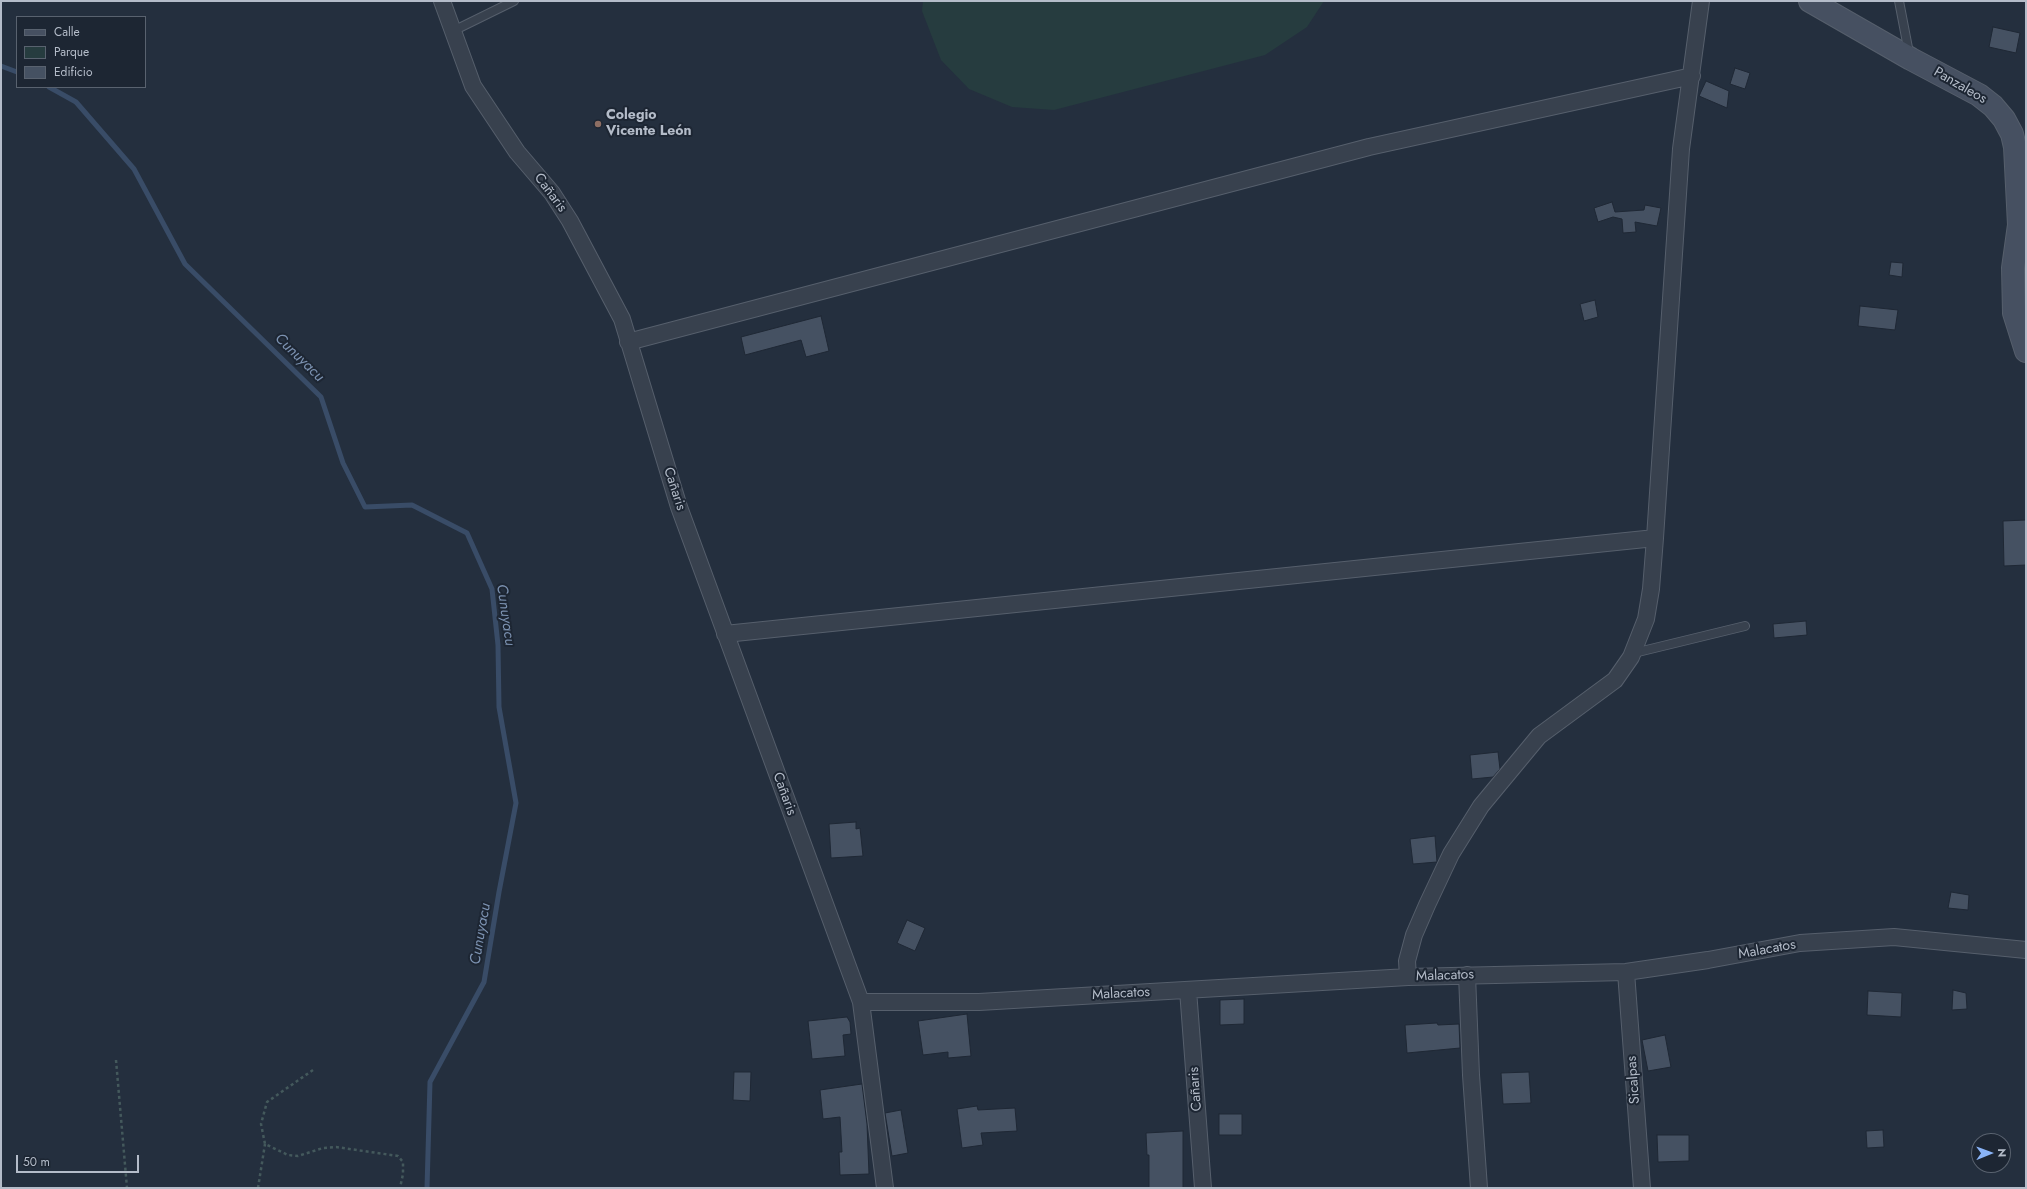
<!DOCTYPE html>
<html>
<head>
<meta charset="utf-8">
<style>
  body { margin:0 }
  #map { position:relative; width:2027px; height:1189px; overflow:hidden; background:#242f3e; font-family:Jost,sans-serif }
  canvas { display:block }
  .frame { position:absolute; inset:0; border:2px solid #b4bcc9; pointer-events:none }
  .legend { position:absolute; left:16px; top:16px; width:130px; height:72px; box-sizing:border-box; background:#1d2633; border:1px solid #59626f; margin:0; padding:5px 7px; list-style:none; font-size:12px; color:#b4bcc9 }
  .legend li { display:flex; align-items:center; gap:8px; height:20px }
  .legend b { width:20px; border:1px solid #59626f }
  .north { position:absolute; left:1971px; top:1133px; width:40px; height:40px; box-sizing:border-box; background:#1d2633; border:1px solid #59626f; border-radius:50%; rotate:89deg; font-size:11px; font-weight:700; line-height:16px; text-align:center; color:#b4bcc9 }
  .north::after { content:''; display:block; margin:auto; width:14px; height:18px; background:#8ab4f8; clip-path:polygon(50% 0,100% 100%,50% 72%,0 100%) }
  .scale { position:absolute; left:16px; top:1155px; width:123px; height:18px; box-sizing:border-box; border:2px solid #b4bcc9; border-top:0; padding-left:5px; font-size:12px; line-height:14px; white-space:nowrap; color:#b4bcc9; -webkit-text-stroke:3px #1d2633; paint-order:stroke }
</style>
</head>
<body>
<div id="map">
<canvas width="2027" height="1189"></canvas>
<div class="frame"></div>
<ul class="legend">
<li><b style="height:5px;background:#465061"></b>Calle</li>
<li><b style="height:11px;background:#263c3f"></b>Parque</li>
<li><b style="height:11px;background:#455162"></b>Edificio</li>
</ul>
<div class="north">N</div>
<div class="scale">50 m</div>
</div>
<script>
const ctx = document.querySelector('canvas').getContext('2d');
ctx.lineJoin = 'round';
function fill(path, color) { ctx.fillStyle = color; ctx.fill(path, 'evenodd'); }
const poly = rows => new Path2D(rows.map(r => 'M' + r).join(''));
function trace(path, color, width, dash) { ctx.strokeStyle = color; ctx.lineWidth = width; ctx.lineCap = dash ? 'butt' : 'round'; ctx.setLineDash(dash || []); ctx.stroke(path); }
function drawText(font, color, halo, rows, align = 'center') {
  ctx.font = font + ' Jost,sans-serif'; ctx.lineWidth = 4; ctx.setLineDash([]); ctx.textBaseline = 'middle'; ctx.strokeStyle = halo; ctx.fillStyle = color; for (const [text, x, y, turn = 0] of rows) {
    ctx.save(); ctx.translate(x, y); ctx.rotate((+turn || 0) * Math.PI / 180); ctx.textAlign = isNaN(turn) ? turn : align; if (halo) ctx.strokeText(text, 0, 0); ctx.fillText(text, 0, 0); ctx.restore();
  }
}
const green = poly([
  [923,1,1324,1,1307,27,1265,55,1054,110,1012,107,969,89,941,60,922,11]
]);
const stream = poly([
  [1,66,17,72],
  [49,87,76,102,134,169,185,264,321,397,343,463,365,507,412,505,467,533,492,589,498,645,499,707,516,803,499,892,484,982,430,1082,427,1188]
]);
const building = poly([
  [1993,27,2020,33,2016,53,1989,47,1993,27],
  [1735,68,1750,73,1745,89,1730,84,1735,68],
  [1706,81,1729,91,1727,108,1699,96,1706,81],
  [1612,202,1615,212,1644,210,1645,205,1661,208,1657,226,1635,222,1636,232,1623,233,1622,219,1613,217,1598,222,1594,208,1612,202],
  [1891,262,1903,263,1902,277,1889,275,1891,262],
  [1595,300,1598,317,1584,321,1580,304,1595,300],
  [1860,306,1898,310,1895,330,1858,326,1860,306],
  [821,316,829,351,806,357,801,340,745,355,741,337,821,316],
  [2026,520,2026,565,2004,566,2003,521,2026,520],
  [1806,621,1807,635,1774,638,1773,624,1806,621],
  [1498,752,1500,769,1493,777,1472,779,1470,755,1498,752],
  [856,822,856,829,860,828,863,856,831,858,829,824,856,822],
  [1435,836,1437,862,1413,864,1410,839,1435,836],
  [1951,892,1969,895,1968,910,1948,908,1951,892],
  [907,920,925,928,915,951,897,943,907,920],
  [1953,990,1966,993,1967,1009,1952,1010,1953,990],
  [1868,991,1902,993,1901,1017,1867,1015,1868,991],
  [1244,999,1244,1024,1220,1025,1220,1000,1244,999],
  [967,1014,971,1056,948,1058,948,1052,923,1055,918,1021,967,1014],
  [847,1017,850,1022,851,1034,843,1035,845,1056,812,1059,808,1021,847,1017],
  [1437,1023,1438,1025,1459,1024,1460,1048,1407,1053,1405,1025,1437,1023],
  [1665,1035,1671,1067,1648,1071,1642,1040,1665,1035],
  [734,1072,751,1072,750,1101,733,1100,734,1072],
  [1529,1072,1531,1103,1503,1104,1501,1073,1529,1072],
  [862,1084,867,1124,869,1174,840,1175,839,1152,842,1152,840,1117,823,1119,820,1090,862,1084],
  [977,1106,978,1110,1015,1108,1017,1131,981,1133,983,1145,962,1148,957,1109,977,1106],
  [901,1110,908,1153,892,1156,885,1113,901,1110],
  [1219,1114,1242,1114,1242,1135,1219,1135,1219,1114],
  [1883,1130,1884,1147,1867,1148,1866,1131,1883,1130],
  [1183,1131,1183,1188,1149,1188,1149,1155,1147,1155,1146,1133,1183,1131],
  [1657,1135,1689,1135,1689,1161,1658,1162,1657,1135]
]);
const path = poly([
  [116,1060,127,1188],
  [313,1070,267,1102,261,1124,265,1144,288,1155,298,1156,323,1148,336,1147,398,1156,403,1162,403,1174,400,1188],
  [258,1188,265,1144]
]);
const lane = poly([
  [1899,1,1909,53],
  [453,31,514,1],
  [1634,653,1745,626]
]);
const street = poly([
  [442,1,473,86,517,152,552,193,570,221,622,319,679,507,861,1002,885,1188],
  [628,342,1369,147,1692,76],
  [725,634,1655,538],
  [1626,972,1642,1188],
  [1467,975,1471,1075,1479,1188],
  [1408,977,1407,961,1414,935,1427,905,1451,854,1481,806,1539,736,1615,680,1631,657,1646,619,1651,589,1655,538,1681,149,1701,1],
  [1188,990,1203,1188],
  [861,1002,979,1002,1408,977,1626,972,1708,960,1800,943,1894,937,2026,950]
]);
const secondary = poly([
  [1810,1,1911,59,1979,95,1993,106,2004,119,2012,134,2015,147,2019,225,2013,268,2014,313,2026,351]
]);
const markers = [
  [598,124,4,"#8d6e63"]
];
const streetNames = [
  ["Panzaleos",1960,86,30],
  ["Cañaris",550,193,53],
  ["Cañaris",674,489,72],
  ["Cañaris",784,794,70],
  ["Malacatos",1767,950,-10],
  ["Malacatos",1445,976,-2],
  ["Malacatos",1121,994,-3],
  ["Sicalpas",1634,1080,-94],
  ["Cañaris",1196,1089,-94]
];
const poiNames = [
  ["Colegio",606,116],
  ["Vicente León",606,132]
];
const waterNames = [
  ["Cunuyacu",299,358,44],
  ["Cunuyacu",505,615,82],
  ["Cunuyacu",481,934,-80]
];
fill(green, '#263c3f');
trace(stream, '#394c67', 5);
fill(building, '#455162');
trace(building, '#1f2835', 1);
trace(lane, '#565f6c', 10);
trace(street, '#565f6c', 18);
trace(secondary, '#565f6c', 24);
trace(path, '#44595c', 2.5, [3, 3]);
trace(lane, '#38414e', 8);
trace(street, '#38414e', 16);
trace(secondary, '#465061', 22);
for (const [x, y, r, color] of markers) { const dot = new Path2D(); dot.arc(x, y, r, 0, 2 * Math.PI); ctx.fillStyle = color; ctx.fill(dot); trace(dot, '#1d2633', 1.5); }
drawText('14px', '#b4bcc9', '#1d2633', streetNames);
drawText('bold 14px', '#b4bcc9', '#1d2633', poiNames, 'left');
drawText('italic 15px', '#7c92b1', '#1d2633', waterNames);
</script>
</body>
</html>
